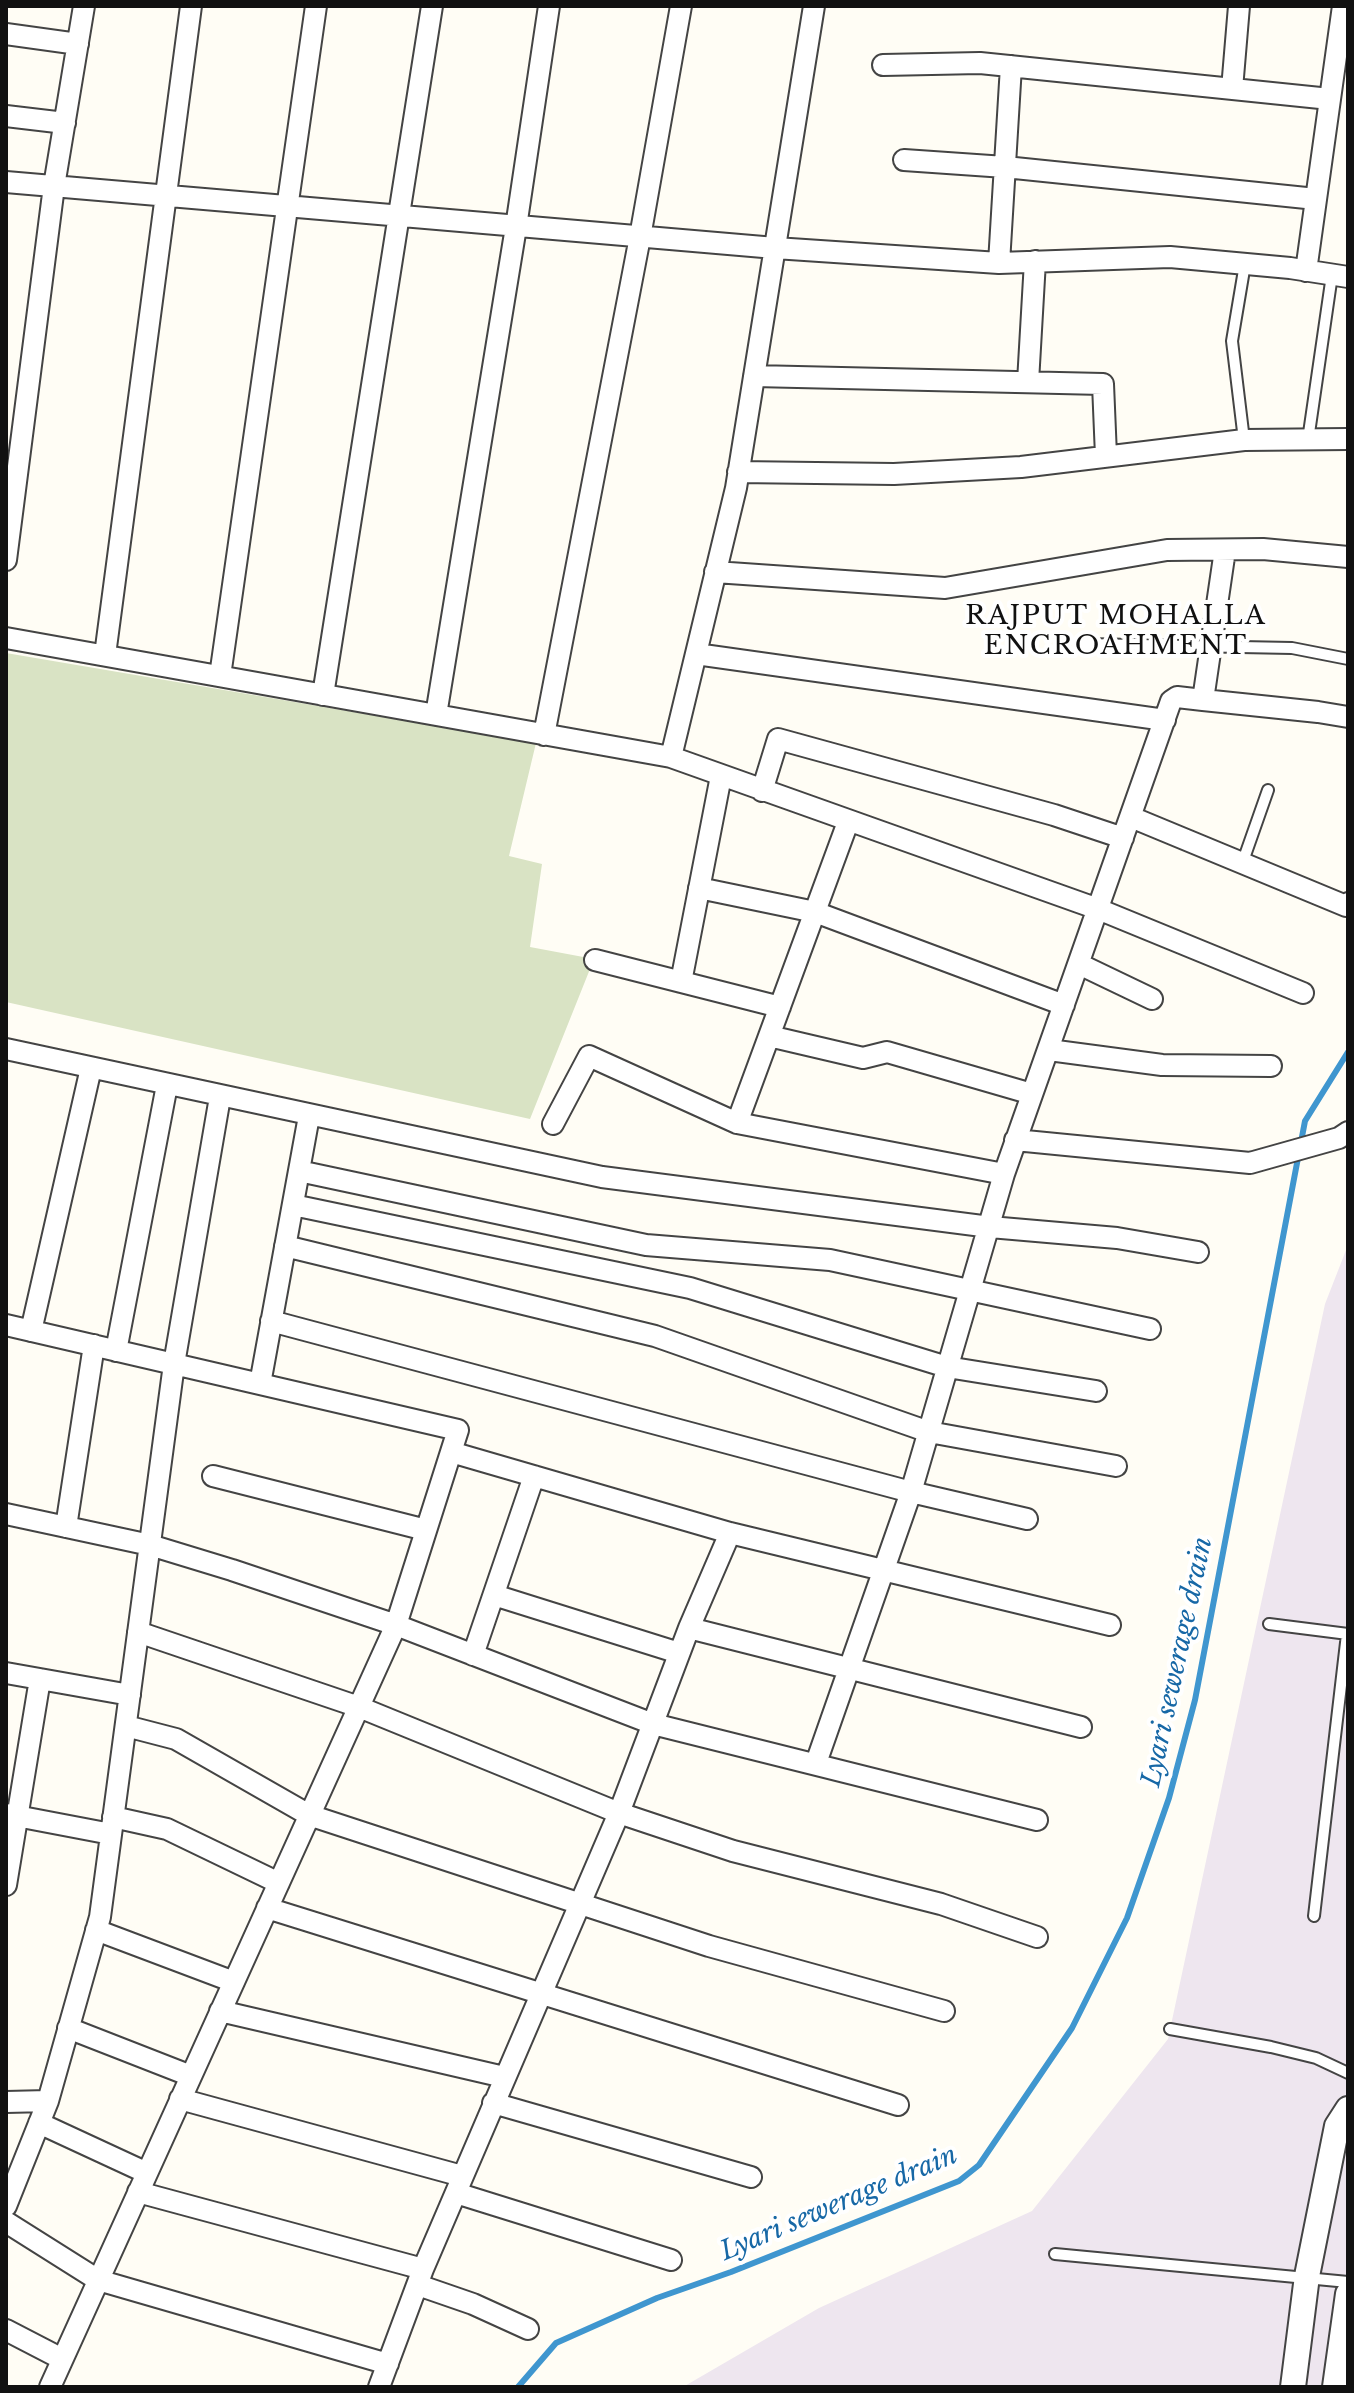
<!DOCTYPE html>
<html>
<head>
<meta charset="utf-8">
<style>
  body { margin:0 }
  #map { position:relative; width:1354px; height:2393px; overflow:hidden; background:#fffdf5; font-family:"Libre Baskerville",serif }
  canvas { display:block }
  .frame { position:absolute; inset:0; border:8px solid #111; pointer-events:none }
</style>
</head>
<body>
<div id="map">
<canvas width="1354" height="2393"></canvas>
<div class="frame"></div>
</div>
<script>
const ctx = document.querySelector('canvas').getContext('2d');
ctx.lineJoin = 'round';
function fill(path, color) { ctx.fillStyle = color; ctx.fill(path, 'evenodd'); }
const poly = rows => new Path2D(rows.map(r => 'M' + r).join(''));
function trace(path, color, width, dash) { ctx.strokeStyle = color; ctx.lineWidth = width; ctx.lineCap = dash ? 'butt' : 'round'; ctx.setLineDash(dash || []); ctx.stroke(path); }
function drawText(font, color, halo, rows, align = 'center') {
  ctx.font = font + ' "Libre Baskerville",serif'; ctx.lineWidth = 8; ctx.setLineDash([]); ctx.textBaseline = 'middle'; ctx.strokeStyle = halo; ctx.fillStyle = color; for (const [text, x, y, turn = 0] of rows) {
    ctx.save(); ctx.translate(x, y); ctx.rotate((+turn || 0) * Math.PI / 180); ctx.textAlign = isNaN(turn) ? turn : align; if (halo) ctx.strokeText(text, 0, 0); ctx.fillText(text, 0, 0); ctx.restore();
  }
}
const industrial = poly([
  [1348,1245,1348,2387,683,2387,819,2308,1032,2211,1168,2039,1325,1304]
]);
const cemetery = poly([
  [6,653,536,743,509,856,542,864,530,947,594,959,530,1119,6,1002]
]);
const stream = poly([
  [518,2387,556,2343,657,2298,731,2272,959,2181,979,2165,1072,2028,1127,1918,1169,1798,1195,1700,1305,1121,1348,1052]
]);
const service = poly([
  [1244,440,1232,341,1245,264],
  [1308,440,1332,275],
  [1085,644,1292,648,1348,659],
  [1242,864,1268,790],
  [1269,1624,1348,1634],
  [1314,1916,1347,1634],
  [1170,2029,1271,2047,1316,2058,1348,2073],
  [1055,2254,1348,2282]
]);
const minor = poly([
  [6,34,78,44],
  [883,65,980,63,1330,99],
  [1232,89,1239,6],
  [6,116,65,123],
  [904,160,1005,167,1316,199],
  [6,182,775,248,999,263,1170,257,1290,268,1348,277],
  [999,263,1011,66],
  [1306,271,1343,6],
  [754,376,1103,384,1106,456],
  [1028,382,1035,261],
  [738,472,894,474,1021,467,1244,440,1348,439],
  [6,560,54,186,84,6],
  [715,572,945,588,1167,550,1263,549,1348,557],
  [6,638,671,757,1098,909,1303,993],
  [696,654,1165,720],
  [105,655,191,6],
  [220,676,316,6],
  [323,695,432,6],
  [1203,700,1318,712,1348,717],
  [436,715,516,227,549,6],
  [544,735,640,237,681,6],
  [671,757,736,488,814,6],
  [762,791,778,739,1054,815,1123,838],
  [1131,817,1346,906,1348,903],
  [699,888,815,912,1064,1005],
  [595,960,780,1007],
  [1079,964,1152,999],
  [681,982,721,776],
  [769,1036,863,1058,887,1052,1032,1094],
  [6,1049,602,1177,990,1227,1117,1238,1198,1252],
  [1049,1050,1162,1065,1271,1066],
  [737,1123,848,822],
  [553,1124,589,1056,737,1123,1004,1174],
  [1015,1140,1250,1163,1339,1138,1348,1132],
  [299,1171,646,1245,830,1260,1150,1329],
  [293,1205,690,1288,947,1367,1096,1391],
  [285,1246,655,1336,929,1432,1116,1466],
  [271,1321,911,1492,1027,1519],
  [6,1325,458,1430,396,1625,50,2387],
  [31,1331,91,1068],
  [116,1351,167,1085],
  [260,1384,309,1116],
  [451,1452,730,1533,1110,1625],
  [213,1476,426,1530],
  [6,1514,150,1545,232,1570,396,1625,653,1724,1037,1820],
  [66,1527,94,1345],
  [494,1595,679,1653],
  [689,1628,1081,1727],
  [138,1632,359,1707,619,1813,733,1851,941,1904,1037,1937],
  [473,1655,534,1476],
  [6,1673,130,1695],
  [126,1726,176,1739,309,1815,709,1946,944,2011],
  [816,1763,911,1492,1004,1174,1171,701,1177,697,1203,700,1225,550],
  [6,1814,111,1834],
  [113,1817,167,1829,279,1883],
  [6,1885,40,1679],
  [267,1908,898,2105],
  [96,1930,234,1982],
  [220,2011,504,2077],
  [68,2028,191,2076],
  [180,2099,462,2176],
  [6,2102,48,2101],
  [493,2103,751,2177],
  [39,2123,147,2173],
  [138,2192,423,2269],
  [456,2193,671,2260],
  [6,2206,48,2101,100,1917,174,1364,220,1097],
  [6,2222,98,2280,388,2364],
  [418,2285,473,2304,528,2329],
  [6,2330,62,2359],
  [379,2387,423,2269,619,1813,689,1628,730,1533]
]);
const tertiary = poly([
  [1293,2387,1307,2276,1337,2126,1348,2109],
  [1335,2387,1348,2294]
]);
const neighbourhoodNames = [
  ["RAJPUT MOHALLA",1116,617],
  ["ENCROAHMENT",1116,647]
];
const waterNames = [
  ["Lyari sewerage drain",1178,1662,-78],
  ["Lyari sewerage drain",839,2204,-23]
];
fill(industrial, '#eee6ef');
fill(cemetery, '#d9e3c4');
trace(stream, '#3f96cf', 6);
trace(service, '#444', 14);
trace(minor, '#444', 24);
trace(tertiary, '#444', 28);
trace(service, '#fff', 10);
trace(minor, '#fff', 20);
trace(tertiary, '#fff', 24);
ctx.letterSpacing = '2px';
drawText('26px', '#111', '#fff', neighbourhoodNames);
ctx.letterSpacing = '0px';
drawText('italic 26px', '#1768a6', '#fff', waterNames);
</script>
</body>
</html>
